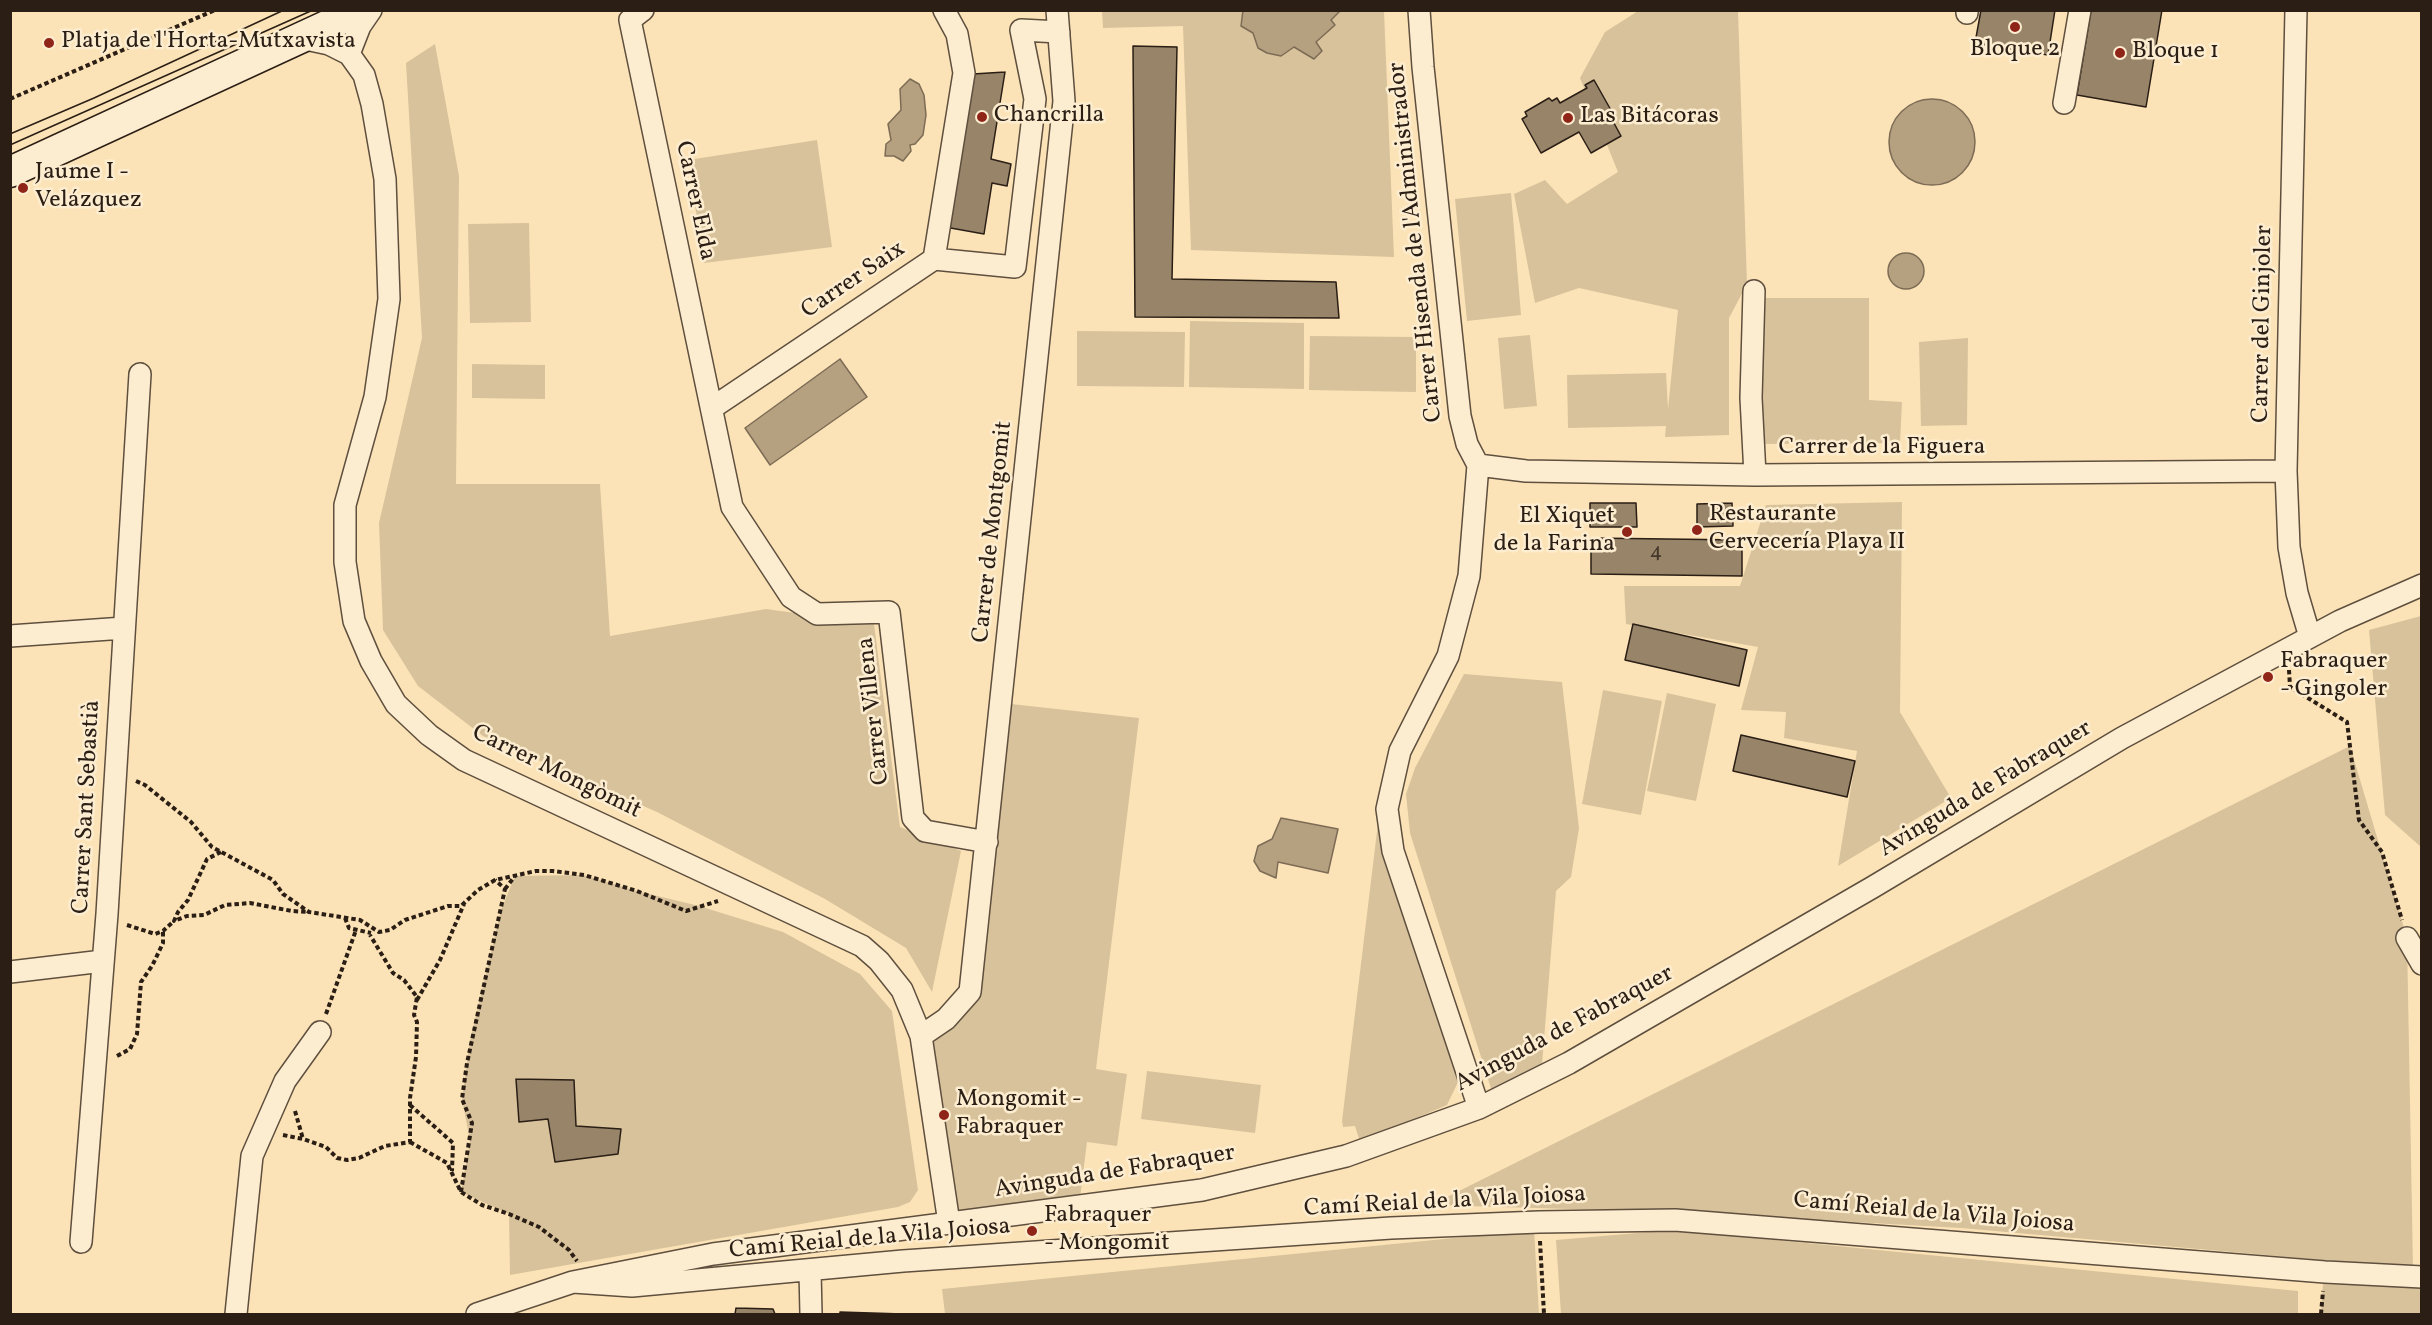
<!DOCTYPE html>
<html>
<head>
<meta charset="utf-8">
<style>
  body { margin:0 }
  #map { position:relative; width:2432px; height:1325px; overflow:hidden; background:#fce3b7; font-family:Vollkorn,serif }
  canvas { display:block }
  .frame { position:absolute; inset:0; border:12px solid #2a1e15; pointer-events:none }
</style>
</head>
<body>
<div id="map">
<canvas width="2432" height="1325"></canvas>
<div class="frame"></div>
</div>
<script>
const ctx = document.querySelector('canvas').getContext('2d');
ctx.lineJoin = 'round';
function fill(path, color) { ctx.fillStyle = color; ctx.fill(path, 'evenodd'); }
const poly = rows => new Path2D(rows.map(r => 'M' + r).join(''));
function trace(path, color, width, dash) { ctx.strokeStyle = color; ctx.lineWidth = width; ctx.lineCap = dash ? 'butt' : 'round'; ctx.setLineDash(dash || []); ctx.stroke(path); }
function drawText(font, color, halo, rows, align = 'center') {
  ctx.font = font + ' Vollkorn,serif'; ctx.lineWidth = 5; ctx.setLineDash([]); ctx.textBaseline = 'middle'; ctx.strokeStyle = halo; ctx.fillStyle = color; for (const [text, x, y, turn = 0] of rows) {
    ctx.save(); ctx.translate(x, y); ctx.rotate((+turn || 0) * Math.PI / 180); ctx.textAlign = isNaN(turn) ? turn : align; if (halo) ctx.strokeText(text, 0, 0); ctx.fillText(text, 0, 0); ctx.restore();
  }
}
const green = poly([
  [1102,11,1384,11,1394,257,1191,250,1183,26,1103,28],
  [1638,11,1738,11,1747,284,1729,318,1729,435,1665,437,1666,426,1568,428,1567,375,1666,373,1668,409,1678,310,1579,288,1535,303,1514,194,1545,180,1567,204,1618,172,1580,78,1605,32],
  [435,44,459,176,456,484,600,484,610,636,766,609,874,624,900,827,961,851,932,992,906,948,825,899,657,812,483,736,418,686,383,630,379,523,422,338,406,63],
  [817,140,832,247,704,263,688,160],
  [1511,193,1521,315,1467,321,1455,199],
  [529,223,531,322,470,323,468,224],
  [1765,298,1869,298,1869,400,1902,402,1900,443,1761,444],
  [1190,321,1304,323,1304,389,1189,387],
  [1077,331,1185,332,1184,387,1077,386],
  [1530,335,1537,406,1504,409,1498,338],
  [1310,336,1416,337,1416,392,1309,390],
  [1968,338,1967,425,1921,426,1919,342],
  [472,364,545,365,545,399,472,398],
  [1902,502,1900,712,1951,798,1838,866,1857,751,1784,738,1786,712,1741,710,1758,647,1626,624,1624,586,1740,586,1766,505],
  [2421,616,2422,616,2421,847,2385,815,2369,630],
  [1464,674,1562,682,1579,828,1571,877,1556,891,1541,1077,1495,1101,1410,833,1406,794,1415,768],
  [1603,690,1662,701,1641,815,1582,804],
  [1667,693,1716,704,1696,801,1647,791],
  [1002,703,1139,718,1096,1069,1127,1074,1117,1146,1087,1142,1079,1206,949,1223,921,1036,970,992],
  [2350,746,2407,938,2413,1268,1961,1228,1675,1212,1431,1205],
  [1378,823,1450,1048,1458,1082,1447,1105,1360,1142,1355,1126,1343,1127,1342,1121],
  [584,875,637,891,699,906,783,932,860,974,892,1011,918,1190,910,1202,898,1207,510,1275,509,1214,461,1192,470,1141,462,1099,470,1041,501,910,515,876],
  [1147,1071,1261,1085,1255,1133,1141,1119],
  [1534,1230,1539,1314,945,1314,942,1289],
  [1673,1230,2298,1291,2298,1314,1561,1314,1556,1240],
  [2323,1284,2421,1286,2421,1314,2321,1314]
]);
const water = poly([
  [1243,10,1340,10,1340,11,1331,20,1335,25,1316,42,1322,51,1314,59,1294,47,1281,56,1267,53,1258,48,1253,33,1241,26,1243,10],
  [910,79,919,84,924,95,926,115,923,135,915,144,910,145,911,151,903,161,894,156,885,156,886,144,891,140,888,124,901,110,900,89,910,79],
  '1889 142a43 43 0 1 1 86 0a43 43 0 1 1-86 0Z',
  '1888 271a18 18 0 1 1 36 0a18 18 0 1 1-36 0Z',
  [840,359,867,397,770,465,745,428,840,359],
  [1281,818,1338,829,1328,873,1278,862,1276,878,1260,871,1254,861,1258,846,1272,839,1281,818]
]);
const building = poly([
  [1981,10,2055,10,2048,55,1975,43,1981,10],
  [2091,10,2162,10,2146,107,2077,95,2091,10],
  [1133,46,1177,47,1172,279,1336,282,1339,318,1135,317,1133,46],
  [1005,72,991,159,1011,164,1007,186,992,183,984,234,945,227,973,74,1005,72],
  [1594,80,1612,112,1609,114,1621,136,1591,153,1579,132,1541,153,1522,119,1527,116,1525,112,1549,98,1552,101,1557,98,1560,103,1587,88,1585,85,1594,80],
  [1590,503,1636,503,1637,527,1590,527,1590,503],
  [1732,503,1733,526,1697,527,1697,504,1732,503],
  [1591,538,1742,540,1742,576,1591,574,1591,538],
  [1633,624,1747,650,1739,686,1625,660,1633,624],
  [1741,735,1855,761,1847,797,1733,771,1741,735],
  [516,1079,574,1080,576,1126,621,1129,618,1154,555,1162,548,1119,519,1122,516,1079],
  [736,1308,773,1309,775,1314,735,1314,736,1308],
  [840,1312,903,1314,840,1314,840,1312]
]);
const path = poly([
  [10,99,215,10],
  [2289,670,2290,687,2347,722,2359,820,2382,852,2402,920],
  [136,781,145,785,191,822,212,847,273,880,283,894,309,912,360,920,379,932,390,930,405,920,448,906,461,906,478,890,495,880,536,871,553,871,584,875,637,891,686,911,718,901],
  [221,852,207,859,188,900,178,912,174,921,187,916,204,915,225,905,250,903,292,911,308,912],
  [505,889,515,876],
  [345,918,349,928,371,933],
  [127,925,155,934,163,931,174,921],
  [417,1000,440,960,464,904],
  [326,1014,356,930],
  [117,1056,130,1049,137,1034,141,982,152,966,163,943,163,931],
  [410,1105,453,1143,452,1171],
  [295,1111,303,1139],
  [283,1135,303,1139,326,1147,337,1158,347,1160,359,1158,385,1146,410,1142,410,1098,416,1057,417,1022,414,1015,417,997,404,980,393,973,370,935],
  [410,1142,447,1163,461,1192,482,1205,509,1214,539,1227,569,1250,577,1261],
  [461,1192,472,1123,462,1099,467,1063,505,889,495,880],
  [1540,1241,1544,1314],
  [2321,1314,2323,1291]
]);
const street = poly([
  [643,10,630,20,732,507,791,597,817,614,889,612,913,818,925,831,987,842],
  [1419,10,1423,67,1460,416,1467,444,1478,465],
  [2296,10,2286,471,2289,547,2297,593,2310,637],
  [1967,13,1967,10],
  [301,38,329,44,349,54,364,75,372,104,385,179,389,299,375,397,345,505,345,562,354,621,371,661,396,704,429,735,464,760,862,946,879,961,902,990,921,1036,949,1223],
  [349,54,360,26,371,10],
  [2064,103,2080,10],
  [934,259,1015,267,1035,99,1021,30,1059,32],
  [1754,291,1751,398,1755,475],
  [712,408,934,259,964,73,957,34,944,10],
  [1478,465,1526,471,1755,475,2286,471],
  [1478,465,1469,576,1448,656,1400,751,1387,809,1393,851,1479,1108],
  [10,636,124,628],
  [2407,938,2422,964],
  [10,972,103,961],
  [921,1036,946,1019,970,992,1064,101,1057,10],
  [81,1242,107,914,140,374],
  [810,1271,811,1314],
  [573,1282,713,1254,1202,1190,1346,1156,1479,1108,1569,1063,1873,887,2122,738,2340,621,2422,585],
  [236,1314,252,1156,285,1081,320,1032],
  [477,1314,573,1282,632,1286,903,1261,1391,1228,1539,1222,1675,1220,2325,1272,2422,1277]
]);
const secondary = poly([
  [10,172,361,10]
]);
const tram = poly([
  [10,134,94,98,284,10],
  [10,145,313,10]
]);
const markers = [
  [2015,27,6,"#8f2418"],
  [49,43,6,"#8f2418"],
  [2120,53,6,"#8f2418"],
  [982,117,6,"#8f2418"],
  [1568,118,6,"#8f2418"],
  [23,188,6,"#8f2418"],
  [1697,530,6,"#8f2418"],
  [1627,532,6,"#8f2418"],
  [2268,677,6,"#8f2418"],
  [944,1115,6,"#8f2418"],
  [1032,1231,6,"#8f2418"]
];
const numberNames = [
  ["4",1656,553]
];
const poiNames = [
  ["Platja de l'Horta-Mutxavista",61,43],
  ["Bloque 2",2015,51,"center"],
  ["Bloque 1",2132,53],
  ["Chancrilla",994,117],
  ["Las Bitácoras",1580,118],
  ["Jaume I -",35,174],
  ["Velázquez",35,202],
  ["Restaurante",1709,516],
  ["Cervecería Playa II",1709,544],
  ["El Xiquet",1615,518,"right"],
  ["de la Farina",1615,546,"right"],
  ["Fabraquer",2280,663],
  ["- Gingoler",2280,691],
  ["Mongomit -",956,1101],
  ["Fabraquer",956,1129],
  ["Fabraquer",1044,1217],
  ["- Mongomit",1044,1245]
];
const streetNames = [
  ["Carrer Elda",694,201,78],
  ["Carrer Hisenda de l'Administrador",1417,242,-96],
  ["Carrer Saix",854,281,-34],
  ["Carrer del Ginjoler",2264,324,-89],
  ["Carrer de la Figuera",1882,449],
  ["Carrer de Montgomit",994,532,-84],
  ["Carrer Villena",875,711,-96],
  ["Carrer Mongòmit",556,773,26],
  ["Avinguda de Fabraquer",1986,790,-31],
  ["Carrer Sant Sebastià",88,807,-87],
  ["Avinguda de Fabraquer",1565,1030,-28],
  ["Avinguda de Fabraquer",1115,1173,-9],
  ["Camí Reial de la Vila Joiosa",1445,1203,-3],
  ["Camí Reial de la Vila Joiosa",1934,1214,5],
  ["Camí Reial de la Vila Joiosa",870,1240,-5]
];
fill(green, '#d8c29b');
fill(water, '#b5a080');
trace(water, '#7d6c55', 1.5);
fill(building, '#978469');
trace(building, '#2a1e15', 1.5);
trace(street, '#5e4f3e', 24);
trace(secondary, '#2a1e15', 33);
trace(path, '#2a1e15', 4, [4.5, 3]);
trace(street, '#fdedd0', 21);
trace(secondary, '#fdedd0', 30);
trace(tram, '#2a1e15', 1.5);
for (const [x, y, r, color] of markers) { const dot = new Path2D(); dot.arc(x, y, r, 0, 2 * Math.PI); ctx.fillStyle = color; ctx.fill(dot); trace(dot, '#fdedd0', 2); }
drawText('21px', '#45382a', null, numberNames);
drawText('24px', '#2a1e15', '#fdedd0', poiNames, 'left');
drawText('24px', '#2a1e15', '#fdedd0', streetNames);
</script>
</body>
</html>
